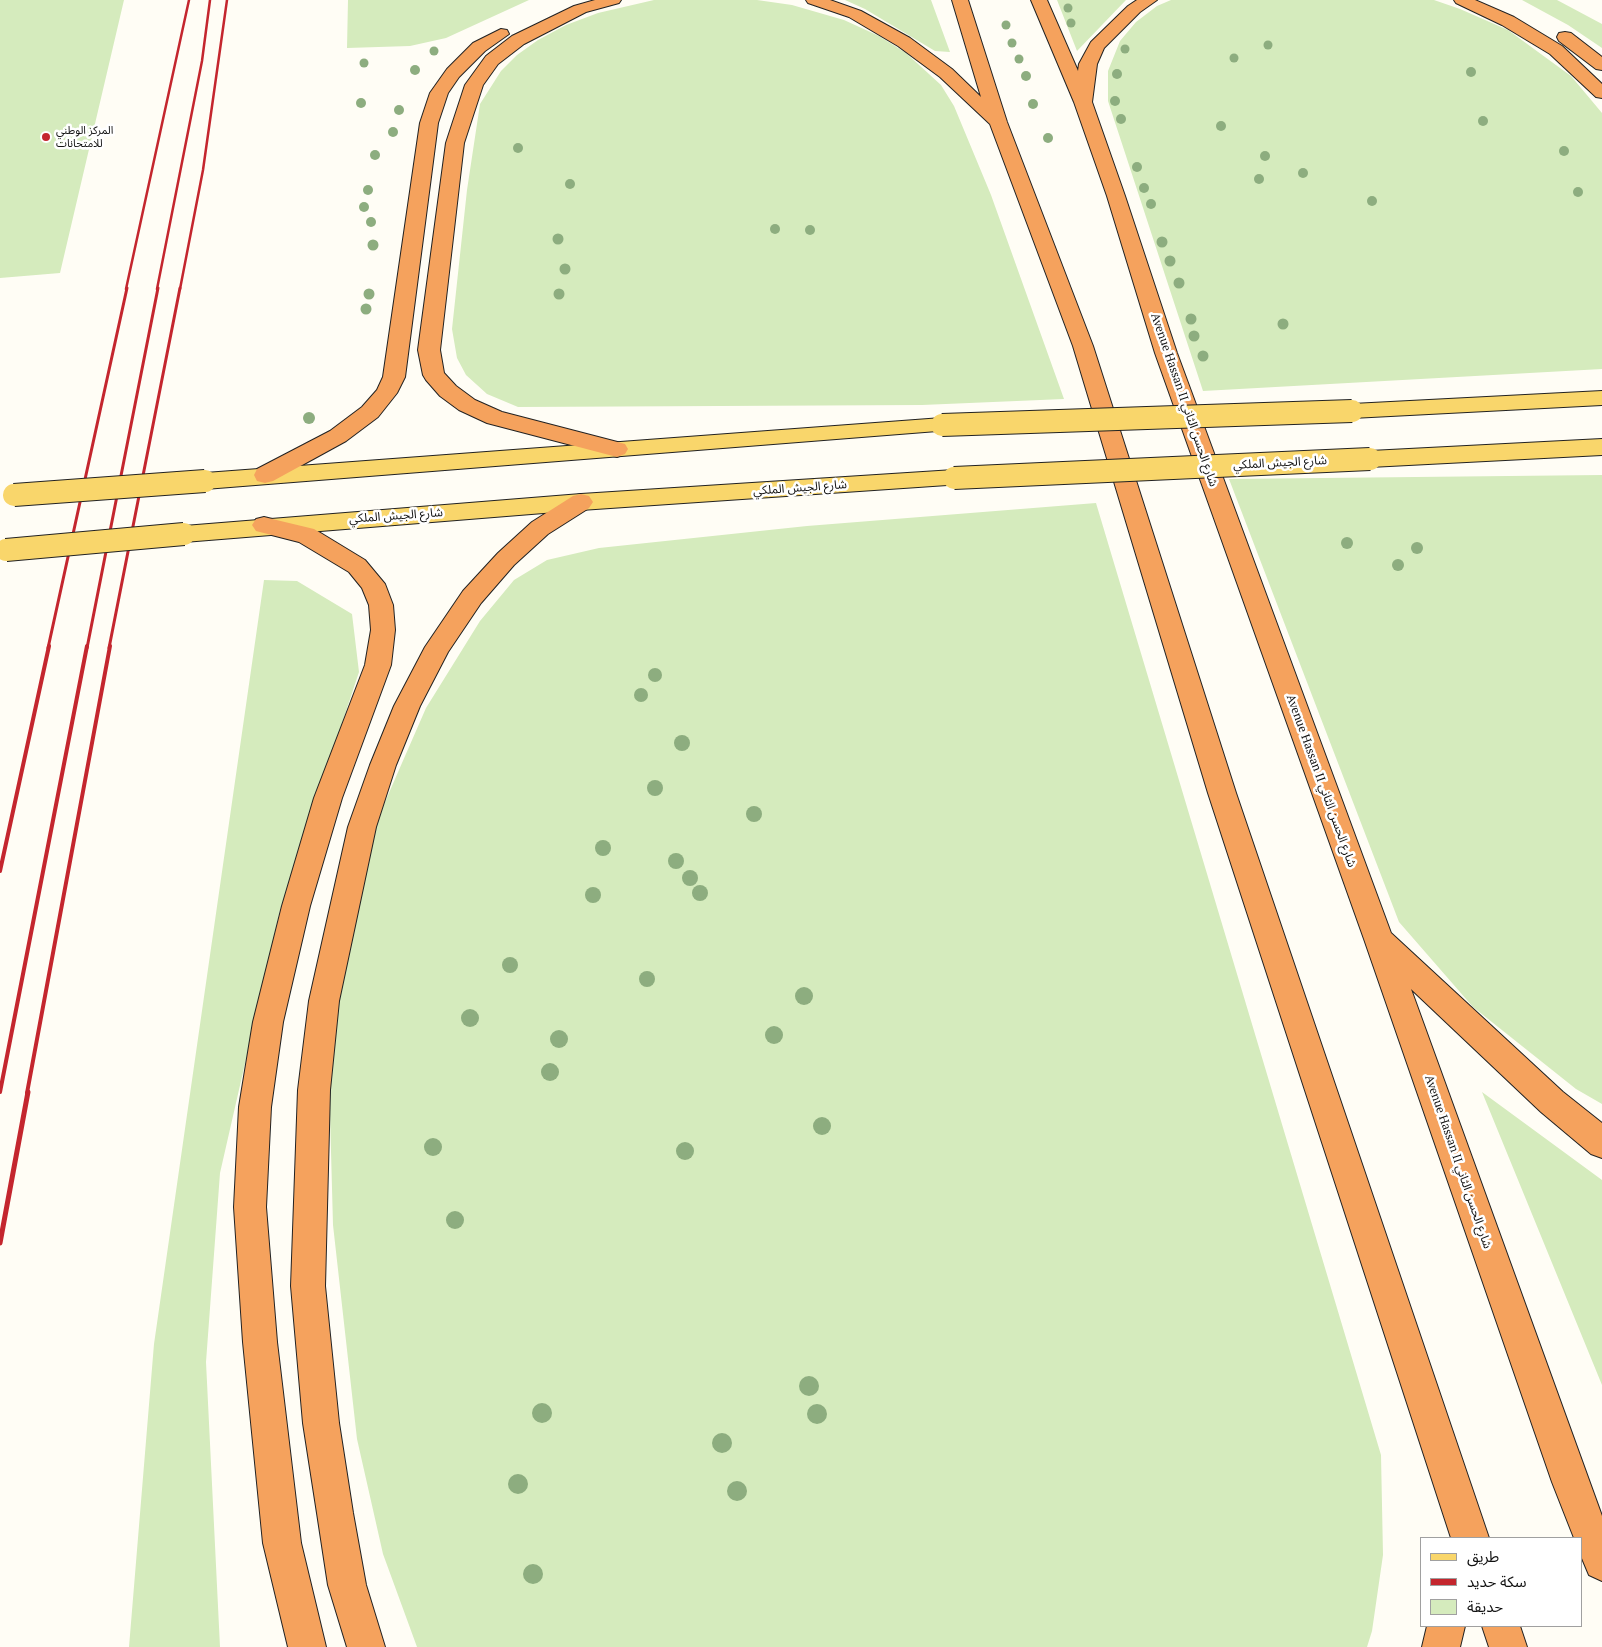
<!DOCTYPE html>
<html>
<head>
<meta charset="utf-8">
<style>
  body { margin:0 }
  #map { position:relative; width:1602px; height:1647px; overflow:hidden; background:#fffdf5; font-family:"PT Serif","Noto Sans Arabic",serif }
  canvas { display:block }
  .legend { position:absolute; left:1420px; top:1537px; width:162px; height:90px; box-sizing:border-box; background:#fff; border:1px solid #a0a0a0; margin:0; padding:6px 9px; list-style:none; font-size:15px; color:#111 }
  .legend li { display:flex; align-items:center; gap:10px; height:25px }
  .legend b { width:25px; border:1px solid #a0a0a0 }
</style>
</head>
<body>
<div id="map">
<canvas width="1602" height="1647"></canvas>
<ul class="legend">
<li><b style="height:6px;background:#f9d66b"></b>طريق</li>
<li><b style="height:6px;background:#c4262e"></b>سكة حديد</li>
<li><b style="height:14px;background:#d5ebbd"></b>حديقة</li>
</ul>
</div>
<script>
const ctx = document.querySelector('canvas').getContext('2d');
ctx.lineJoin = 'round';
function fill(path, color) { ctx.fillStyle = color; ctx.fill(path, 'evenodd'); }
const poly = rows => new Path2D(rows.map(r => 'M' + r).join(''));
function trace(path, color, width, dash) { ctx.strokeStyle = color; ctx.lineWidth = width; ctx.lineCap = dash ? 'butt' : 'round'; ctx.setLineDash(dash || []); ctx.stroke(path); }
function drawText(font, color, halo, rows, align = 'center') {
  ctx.font = font + ' "PT Serif","Noto Sans Arabic",serif'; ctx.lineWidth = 5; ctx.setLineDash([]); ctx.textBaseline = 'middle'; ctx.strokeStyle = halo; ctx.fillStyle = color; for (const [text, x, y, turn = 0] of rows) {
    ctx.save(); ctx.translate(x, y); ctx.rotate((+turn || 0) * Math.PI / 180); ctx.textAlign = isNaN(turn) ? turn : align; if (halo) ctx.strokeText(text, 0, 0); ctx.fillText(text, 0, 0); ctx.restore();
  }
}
const green = poly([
  [0,0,124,0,60,273,0,278],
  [348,0,529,0,446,38,410,46,347,48],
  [654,0,757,0,792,5,844,20,879,36,906,53,941,85,954,106,991,195,1064,399,922,405,518,407,487,394,466,375,457,358,452,329,467,190,480,104,501,71,517,55,538,40,566,25,598,13],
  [845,0,931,0,950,52,935,51,865,9],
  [1057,0,1126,0,1077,51],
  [1171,0,1434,0,1460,9,1508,30,1571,76,1602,113,1602,369,1203,391,1108,101,1108,71,1120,41,1136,22,1157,6],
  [1522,0,1557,0,1602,24,1602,48,1568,25],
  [1602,475,1602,1104,1576,1089,1473,1007,1399,922,1229,479],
  [1096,503,1381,1455,1383,1555,1372,1631,1367,1647,417,1647,383,1554,357,1439,333,1225,328,1041,371,834,426,708,480,621,514,580,547,560,599,548,807,526],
  [264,580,297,581,352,614,359,672,280,910,220,1173,206,1362,220,1647,129,1647,154,1344],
  [1482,1092,1602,1180,1602,1385]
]);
const major = poly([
  [1602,391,1602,405,1352,418,1344,416,1341,411,1344,406,1352,404,1602,391],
  [942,418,950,420,953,425,950,430,205,489,197,487,194,481,197,475,205,473,942,418],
  [1602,439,1602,455,1370,467,1362,464,1359,459,1362,454,1370,451,1602,439],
  [954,470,962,472,965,478,962,484,581,510,184,542,176,540,172,534,176,528,184,526,581,494,954,470]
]);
const highway = poly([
  [595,0,621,0,619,3,586,12,524,44,498,64,483,85,464,143,440,350,444,373,456,386,475,400,502,412,625,444,628,449,625,454,617,457,487,423,459,410,440,396,426,380,423,375,418,350,446,143,465,85,486,56,512,36,574,6,595,0],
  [806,0,830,0,861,11,910,38,952,69,981,97,952,0,968,0,1007,122,1093,346,1236,793,1489,1538,1451,1538,1208,793,1073,346,990,124,940,77,898,46,849,17,808,3,806,0],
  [1031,0,1047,0,1078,71,1079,64,1091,42,1128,6,1137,0,1157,0,1140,12,1104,48,1097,64,1092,102,1125,196,1177,353,1391,933,1563,1092,1602,1123,1602,1158,1591,1154,1541,1112,1411,989,1602,1516,1602,1581,1589,1575,1581,1556,1581,1538,1574,1538,1552,1482,1364,939,1155,353,1107,196,1074,102,1031,0],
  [1454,0,1475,0,1514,17,1562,46,1602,84,1602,98,1596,97,1550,54,1502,25,1456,3,1454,0],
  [501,29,507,30,509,34,485,51,459,77,448,93,438,123,405,377,397,393,378,417,346,441,273,481,265,483,257,481,254,475,257,469,330,431,362,407,377,390,383,377,420,123,430,93,447,69,473,43,501,29],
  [1565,32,1571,33,1602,57,1602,70,1596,69,1559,41,1557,37,1559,33,1565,32],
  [581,494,589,496,593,502,589,508,548,534,514,565,481,603,448,652,420,706,396,765,376,827,339,1001,330,1090,325,1286,339,1423,353,1513,366,1585,385,1647,347,1647,328,1585,317,1513,303,1423,291,1286,298,1090,309,1001,348,827,370,765,394,706,425,647,463,591,498,553,532,522,573,496,581,494],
  [264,517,314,529,365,560,385,584,393,605,395,630,391,665,342,798,310,906,283,1022,271,1107,266,1207,277,1342,301,1543,326,1647,288,1647,263,1543,243,1342,234,1207,239,1107,253,1022,282,906,314,798,365,665,371,630,369,605,362,588,349,572,299,542,256,531,252,525,256,519,264,517],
  [1427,1626,1465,1626,1460,1647,1422,1647,1427,1626],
  [1482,1626,1520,1626,1527,1647,1489,1647,1482,1626]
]);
const railFar3 = poly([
  [126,289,189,0],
  [157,289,202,61,210,0],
  [180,289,203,170,227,0]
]);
const railFar2 = poly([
  [48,648,127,288],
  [87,648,158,288],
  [109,648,180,288]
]);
const railFar1 = poly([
  [0,871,49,646],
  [0,1092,87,646],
  [27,1093,110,646]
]);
const rail = poly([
  [0,1243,28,1092]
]);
const majorBridge = poly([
  [942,425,1352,411],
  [954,478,1370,459],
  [14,495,205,481],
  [6,550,184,534]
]);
const trees = [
  [1068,8,4.5],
  [1071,23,4.5],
  [1006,25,4.5],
  [1012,43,4.5],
  [1268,45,4.5],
  [1125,49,4.5],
  [434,51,4.5],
  [1234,58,4.5],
  [1019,59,4.5],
  [364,63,4.5],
  [415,70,5],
  [1471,72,5],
  [1117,74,5],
  [1026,76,5],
  [1115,101,5],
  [361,103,5],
  [1033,104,5],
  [399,110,5],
  [1121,119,5],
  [1483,121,5],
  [1221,126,5],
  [393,132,5],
  [1048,138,5],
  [518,148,5],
  [1564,151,5],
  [375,155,5],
  [1265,156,5],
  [1137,167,5],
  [1303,173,5],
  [1259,179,5],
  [570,184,5],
  [1144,188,5],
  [368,190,5],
  [1578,192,5],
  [1372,201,5],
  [1151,204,5],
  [364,207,5],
  [371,222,5],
  [775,229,5],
  [810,230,5],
  [558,239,5.5],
  [1162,242,5.5],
  [373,245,5.5],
  [1170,261,5.5],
  [565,269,5.5],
  [1179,283,5.5],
  [369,294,5.5],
  [559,294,5.5],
  [366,309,5.5],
  [1191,319,5.5],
  [1283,324,5.5],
  [1194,336,5.5],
  [1203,356,5.5],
  [309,418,6],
  [1347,543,6],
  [1417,548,6],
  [1398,565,6],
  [655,675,7],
  [641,695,7],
  [682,743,8],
  [655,788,8],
  [754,814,8],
  [603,848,8],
  [676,861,8],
  [690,878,8],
  [700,893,8],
  [593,895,8],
  [510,965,8],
  [647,979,8],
  [804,996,9],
  [470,1018,9],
  [774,1035,9],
  [559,1039,9],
  [550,1072,9],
  [822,1126,9],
  [433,1147,9],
  [685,1151,9],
  [455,1220,9],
  [809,1386,10],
  [542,1413,10],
  [817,1414,10],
  [722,1443,10],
  [518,1484,10],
  [737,1491,10],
  [533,1574,10]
];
const markers = [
  [46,137,5,"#c4262e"]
];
const farPoinames = [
  ["المركز الوطني",56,131],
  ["للامتحانات",56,144]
];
const streetNames = [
  ["Avenue Hassan II شارع الحسن الثاني",1184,400,71],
  ["شارع الجيش الملكي",1280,463,-3],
  ["شارع الجيش الملكي",800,488,-4],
  ["شارع الجيش الملكي",396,516,-4],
  ["Avenue Hassan II شارع الحسن الثاني",1321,781,70],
  ["Avenue Hassan II شارع الحسن الثاني",1458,1162,71]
];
fill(green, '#d5ebbd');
trace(major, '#222', 2);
trace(highway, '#222', 2);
fill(major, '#f9d66b');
fill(highway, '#f5a25d');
trace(railFar3, '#c4262e', 2.5);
trace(railFar2, '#c4262e', 3);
trace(railFar1, '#c4262e', 4);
trace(rail, '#c4262e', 5);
trace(majorBridge, '#222', 24, []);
trace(majorBridge, '#f9d66b', 22);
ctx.fillStyle = '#8dad7f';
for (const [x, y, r] of trees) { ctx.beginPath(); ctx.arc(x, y, r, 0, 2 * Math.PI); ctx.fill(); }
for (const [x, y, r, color] of markers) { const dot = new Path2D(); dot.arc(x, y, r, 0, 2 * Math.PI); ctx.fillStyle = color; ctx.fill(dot); trace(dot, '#fff', 2); }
drawText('11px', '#111', '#fff', farPoinames, 'left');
drawText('12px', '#111', '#fff', streetNames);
</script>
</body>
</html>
